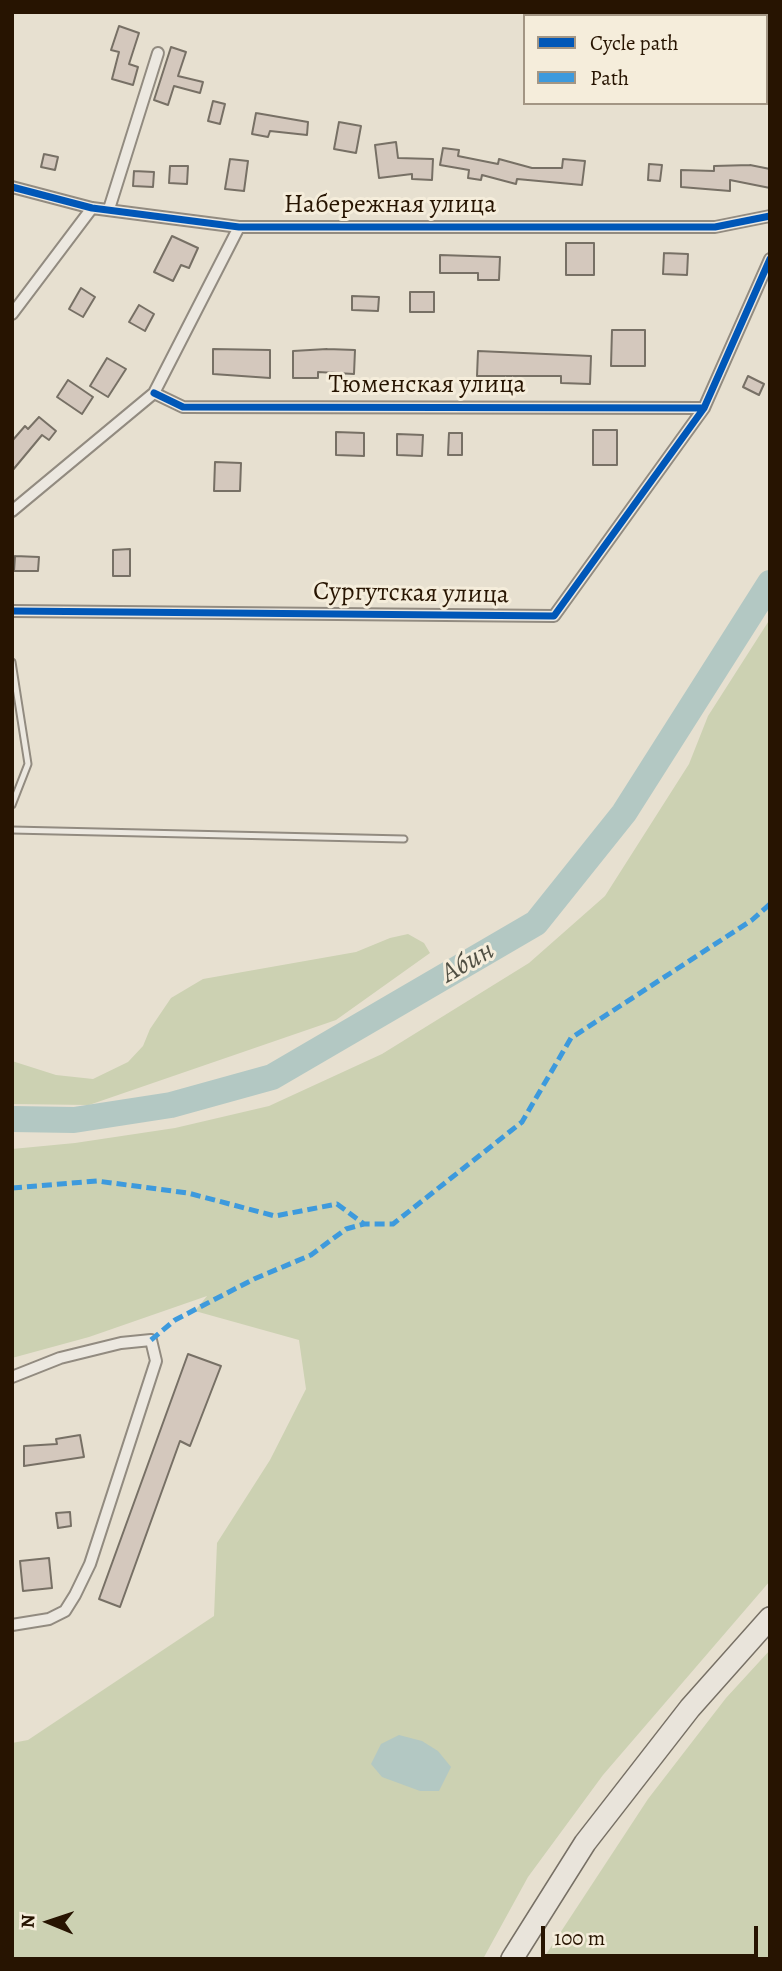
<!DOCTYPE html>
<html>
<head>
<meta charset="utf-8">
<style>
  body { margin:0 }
  #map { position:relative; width:782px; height:1971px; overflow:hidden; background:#e7e0d0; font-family:Alegreya,serif }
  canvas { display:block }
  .frame { position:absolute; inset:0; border:14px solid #271401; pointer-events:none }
  .legend { position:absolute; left:523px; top:14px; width:245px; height:91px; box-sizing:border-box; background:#f5eddb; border:2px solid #a39684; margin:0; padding:9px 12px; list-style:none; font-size:21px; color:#271401 }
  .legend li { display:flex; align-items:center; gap:14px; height:35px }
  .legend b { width:35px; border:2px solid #a39684 }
  .north { position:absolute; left:14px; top:1887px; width:70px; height:70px; -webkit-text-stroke:5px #f5eddb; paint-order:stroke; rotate:272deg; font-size:19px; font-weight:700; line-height:28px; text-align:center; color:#271401 }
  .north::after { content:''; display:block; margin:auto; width:24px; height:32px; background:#271401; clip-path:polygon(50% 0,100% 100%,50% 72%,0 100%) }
  .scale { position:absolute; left:541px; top:1926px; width:217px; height:32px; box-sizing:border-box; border:4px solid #271401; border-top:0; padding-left:9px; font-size:21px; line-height:24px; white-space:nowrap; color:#271401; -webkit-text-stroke:5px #f5eddb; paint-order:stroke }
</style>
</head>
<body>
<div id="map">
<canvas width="782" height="1971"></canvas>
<div class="frame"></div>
<ul class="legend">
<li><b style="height:9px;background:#0057b8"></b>Cycle path</li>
<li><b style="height:9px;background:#3d9add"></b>Path</li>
</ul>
<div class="north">N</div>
<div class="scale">100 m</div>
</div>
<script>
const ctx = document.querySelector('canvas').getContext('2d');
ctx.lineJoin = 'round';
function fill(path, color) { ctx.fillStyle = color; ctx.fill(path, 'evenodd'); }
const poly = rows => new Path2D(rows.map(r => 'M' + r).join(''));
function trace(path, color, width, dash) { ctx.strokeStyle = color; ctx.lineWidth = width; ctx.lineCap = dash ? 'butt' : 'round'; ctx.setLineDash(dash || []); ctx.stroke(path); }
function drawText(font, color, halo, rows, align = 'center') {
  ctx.font = font + ' Alegreya,serif'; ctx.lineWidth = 6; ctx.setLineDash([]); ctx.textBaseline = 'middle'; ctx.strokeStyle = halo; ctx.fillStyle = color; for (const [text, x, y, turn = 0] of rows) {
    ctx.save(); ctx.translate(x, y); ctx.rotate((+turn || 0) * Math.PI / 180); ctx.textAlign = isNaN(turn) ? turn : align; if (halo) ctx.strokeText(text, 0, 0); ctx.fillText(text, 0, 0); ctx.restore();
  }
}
const green = poly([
  [770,619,770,1581,603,1775,528,1877,483,1959,12,1959,12,1743,28,1740,214,1616,217,1543,270,1460,306,1389,299,1340,195,1311,207,1296,89,1337,12,1358,12,1149,75,1143,175,1128,269,1106,382,1054,529,963,605,896,689,764,708,716],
  [408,934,424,943,430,953,336,1020,89,1105,12,1104,12,1061,56,1075,93,1079,128,1062,143,1046,150,1029,171,998,203,979,356,952,390,938],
  [770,1650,770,1959,543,1959,648,1799,726,1698]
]);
const water = poly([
  [399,1735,422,1741,438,1751,451,1767,439,1791,420,1791,382,1777,371,1764,381,1744]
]);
const river = poly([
  [12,1119,74,1120,171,1105,272,1077,536,923,624,813,770,583]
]);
const building = poly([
  [119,26,139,33,129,64,138,67,133,85,112,79,119,52,111,50,119,26],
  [171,47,186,52,178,76,203,82,200,93,174,86,168,105,154,100,171,47],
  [213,101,225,104,220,124,208,121,213,101],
  [256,113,308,122,307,135,270,131,268,137,252,134,256,113],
  [339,122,361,126,356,153,334,149,339,122],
  [396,142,398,158,433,159,432,180,412,179,412,174,379,178,375,145,396,142],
  [443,148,459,150,458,156,498,164,499,159,532,168,562,168,563,159,585,161,582,185,517,179,516,184,482,175,481,180,468,178,469,170,440,165,443,148],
  [44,154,58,157,55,170,41,167,44,154],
  [230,159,248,161,244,191,225,189,230,159],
  [649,164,662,165,660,181,648,180,649,164],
  [750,165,770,169,770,188,730,180,730,191,681,187,681,170,714,171,714,166,750,165],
  [170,166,188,166,187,184,169,183,170,166],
  [134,171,154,172,153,187,133,186,134,171],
  [172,236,198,248,189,268,181,265,173,281,154,272,172,236],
  [566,243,594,243,594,275,566,275,566,243],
  [664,253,688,254,687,275,663,274,664,253],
  [440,255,500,257,499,280,478,280,478,273,440,273,440,255],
  [81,288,95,297,83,317,69,309,81,288],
  [410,292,434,292,434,312,410,312,410,292],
  [352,296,379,297,378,311,352,310,352,296],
  [139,305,154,314,145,331,129,322,139,305],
  [612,330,645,330,645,366,611,366,612,330],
  [213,349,270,350,270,378,213,374,213,349],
  [327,349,355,350,354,374,318,372,318,378,293,378,293,351,327,349],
  [478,351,591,356,590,384,561,383,561,376,477,376,478,351],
  [107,358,126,369,108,397,90,386,107,358],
  [748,376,764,384,759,395,743,387,748,376],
  [68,380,93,397,82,414,57,397,68,380],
  [39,417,56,431,49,440,42,435,12,471,12,441,25,426,28,429,39,417],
  [593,430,617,430,617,465,593,465,593,430],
  [336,432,364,433,364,456,336,455,336,432],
  [449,433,462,433,462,455,448,455,449,433],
  [397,434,423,435,422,456,397,455,397,434],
  [215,462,241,463,240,491,214,491,215,462],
  [130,549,130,576,113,576,113,550,130,549],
  [15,556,39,557,38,571,14,571,15,556],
  [188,1354,221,1366,190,1446,180,1441,120,1607,99,1599,188,1354],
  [80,1435,84,1457,24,1466,24,1446,57,1444,56,1439,80,1435],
  [70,1512,71,1526,58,1528,56,1513,70,1512],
  [49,1558,52,1588,23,1591,20,1561,49,1558]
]);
const lane = poly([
  [12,662,28,764,12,805],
  [12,830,404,839]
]);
const street = poly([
  [617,12,629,16],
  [766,56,770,57],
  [12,187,92,208,239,227,715,227,770,216],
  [109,209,158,53],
  [12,314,92,208],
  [154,393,183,407,704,408],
  [12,511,154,393,239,227],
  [12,611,554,616,704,408,770,259],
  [12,1377,60,1358,121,1343,151,1340,156,1361,90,1564,75,1595,65,1611,49,1619,12,1625]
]);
const highway = poly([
  [512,1959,585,1843,690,1708,770,1618]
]);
const quiet = poly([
  [12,1188,97,1181,188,1193,275,1216,337,1204,364,1224],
  [151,1340,175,1320,254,1279,311,1255,346,1229,364,1224,393,1224,522,1122,571,1038,752,920,770,904]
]);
const cycleway = poly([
  [12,187,92,208,239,227,715,227,770,216],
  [154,393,183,407,704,408],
  [12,611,554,616,704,408,770,259]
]);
const streetNames = [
  ["Набережная улица",390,206],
  ["Тюменская улица",427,386],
  ["Сургутская улица",411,594,1]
];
const waterNames = [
  ["Абин",468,963,-30]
];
fill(green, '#ccd1b2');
fill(water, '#b3c8c3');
trace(river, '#b3c8c3', 26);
fill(building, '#d4c8bd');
trace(building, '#777065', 2);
trace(lane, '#928b80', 9);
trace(street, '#928b80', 14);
trace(highway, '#777065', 24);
trace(lane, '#ece8e0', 5);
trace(street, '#ece8e0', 10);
trace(highway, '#e9e4db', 21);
trace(quiet, '#3d9add', 5, [10, 5]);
trace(cycleway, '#0057b8', 7);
drawText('26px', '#271401', '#f5eddb', streetNames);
drawText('italic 28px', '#504f43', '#f5eddb', waterNames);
</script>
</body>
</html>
